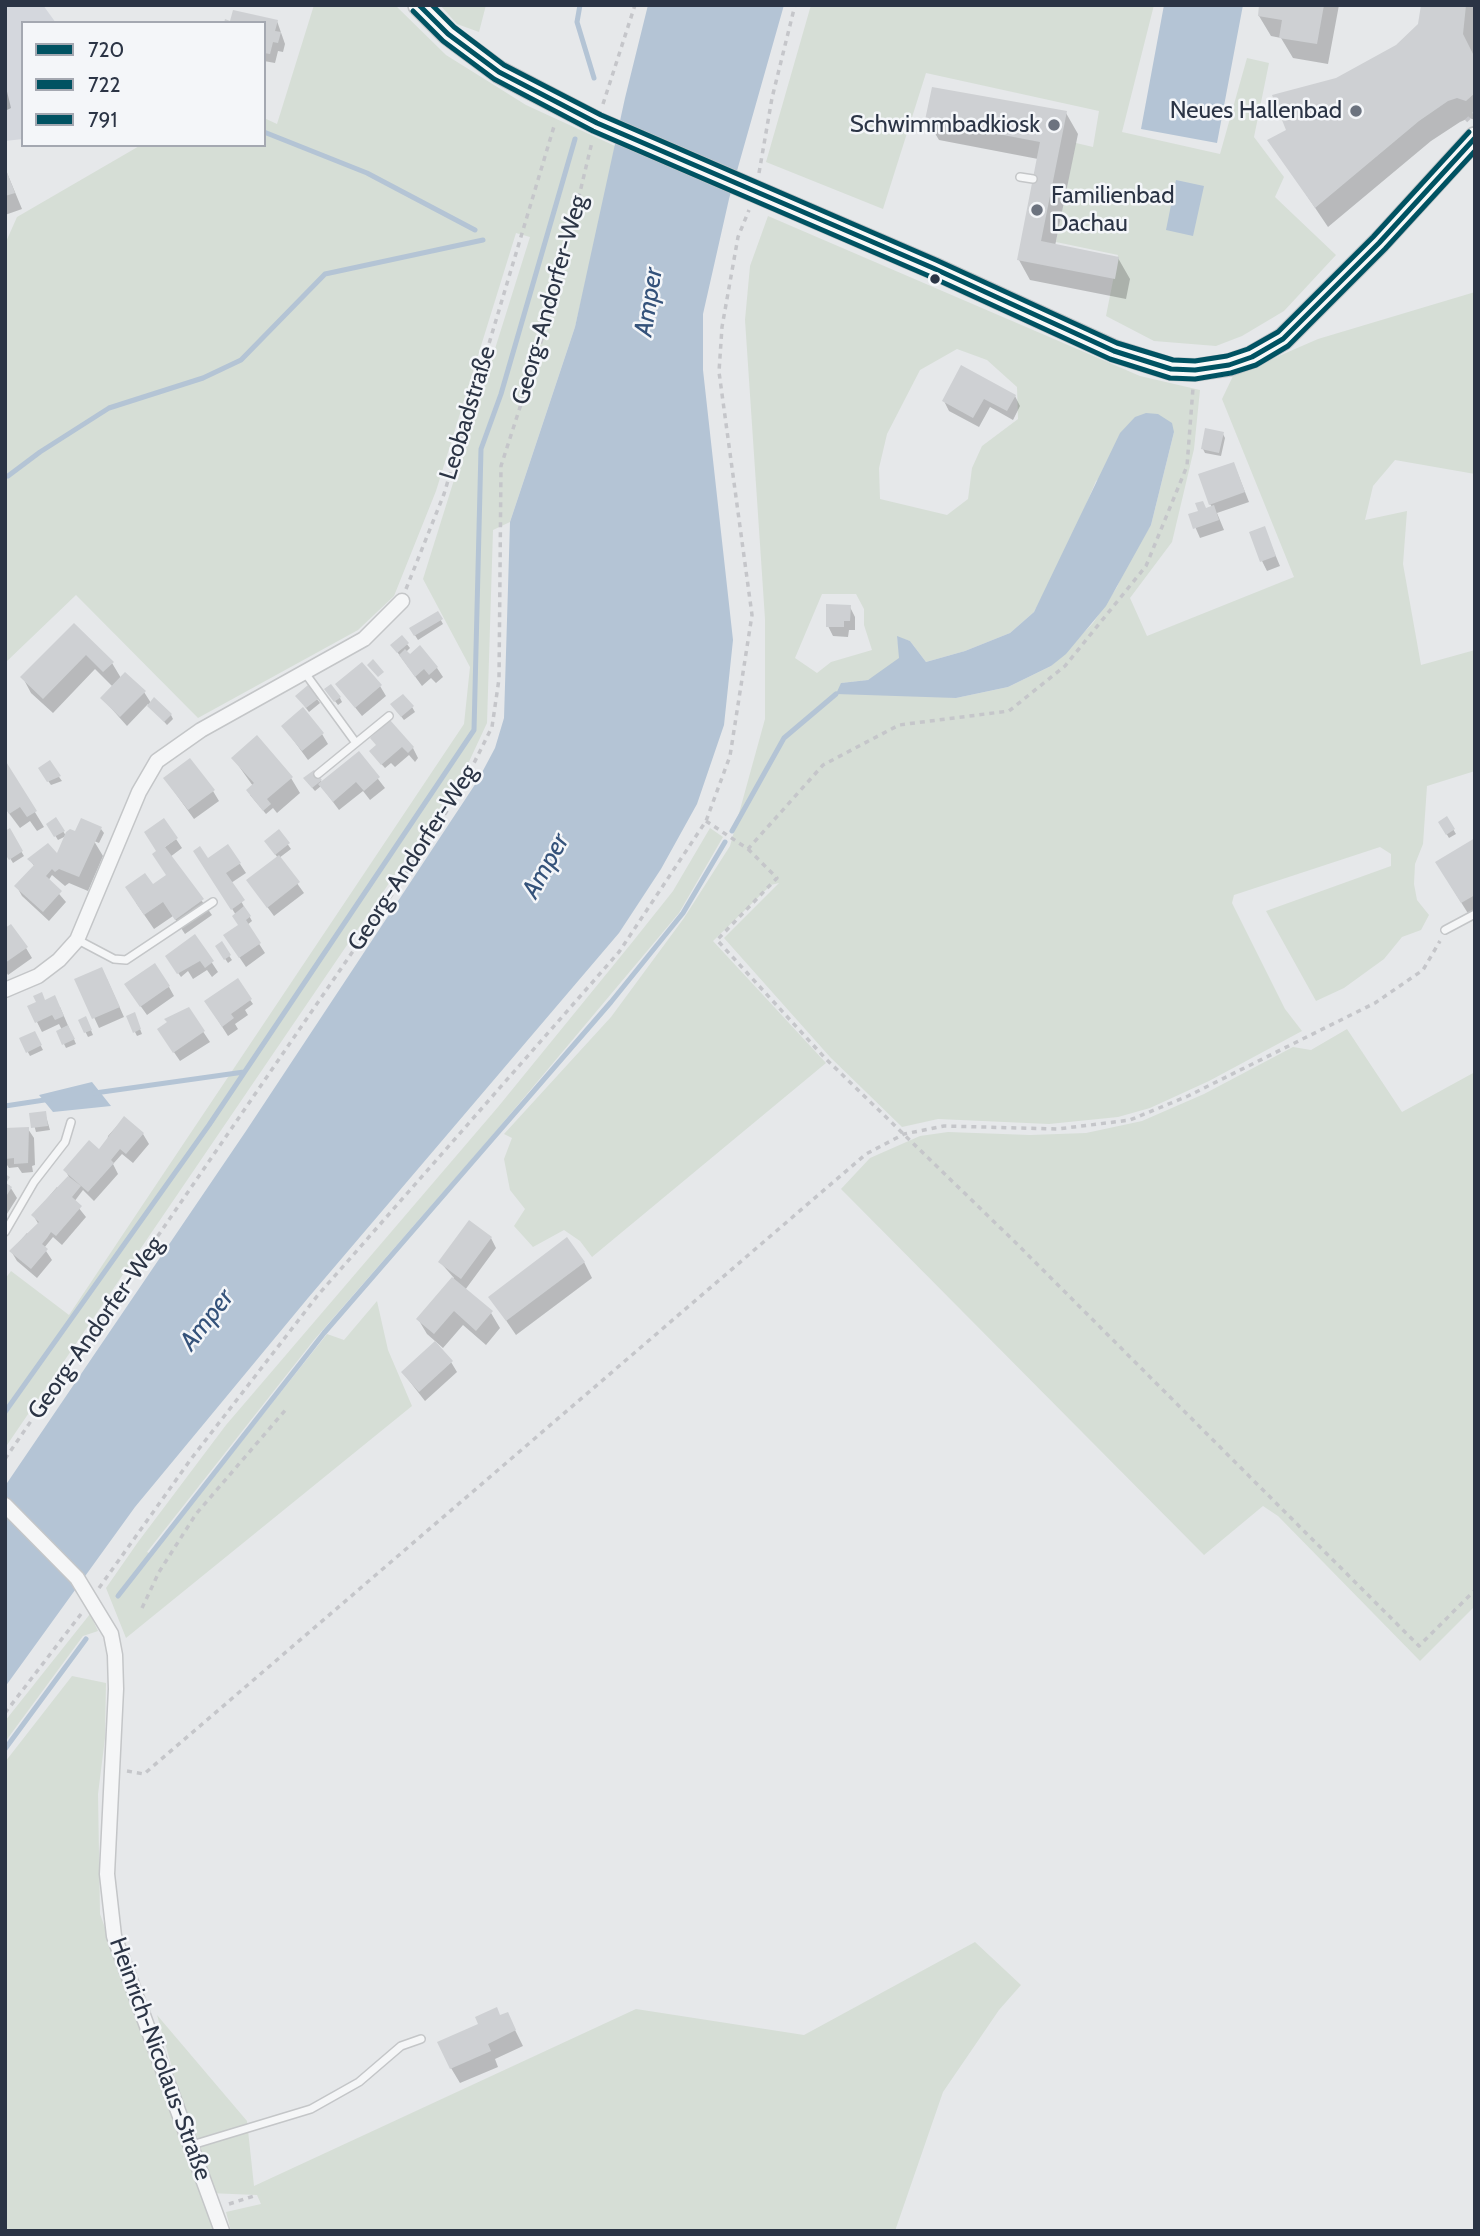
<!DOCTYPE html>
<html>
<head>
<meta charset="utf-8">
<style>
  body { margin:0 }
  #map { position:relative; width:1480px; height:2236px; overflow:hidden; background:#e6e8ea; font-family:Cabin,sans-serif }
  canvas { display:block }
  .frame { position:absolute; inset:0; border:7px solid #2b3445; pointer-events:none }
  .legend { position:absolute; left:21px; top:21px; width:245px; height:126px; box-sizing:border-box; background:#f4f6f9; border:2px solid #a4a8b1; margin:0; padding:9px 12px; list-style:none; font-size:21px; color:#2b3445 }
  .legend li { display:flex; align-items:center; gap:14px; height:35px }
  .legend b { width:35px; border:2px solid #a4a8b1 }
</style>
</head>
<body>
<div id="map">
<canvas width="1480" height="2236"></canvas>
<div class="frame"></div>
<ul class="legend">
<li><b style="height:9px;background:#005262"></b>720</li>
<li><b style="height:9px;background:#005262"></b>722</li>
<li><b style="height:9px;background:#005262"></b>791</li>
</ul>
</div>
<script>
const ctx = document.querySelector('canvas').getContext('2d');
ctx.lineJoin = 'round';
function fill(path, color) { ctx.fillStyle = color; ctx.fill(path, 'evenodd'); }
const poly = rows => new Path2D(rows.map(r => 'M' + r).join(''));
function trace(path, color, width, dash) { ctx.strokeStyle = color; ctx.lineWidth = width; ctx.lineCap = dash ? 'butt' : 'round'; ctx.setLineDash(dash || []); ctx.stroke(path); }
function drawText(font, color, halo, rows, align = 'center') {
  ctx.font = font + ' Cabin,sans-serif'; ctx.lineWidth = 5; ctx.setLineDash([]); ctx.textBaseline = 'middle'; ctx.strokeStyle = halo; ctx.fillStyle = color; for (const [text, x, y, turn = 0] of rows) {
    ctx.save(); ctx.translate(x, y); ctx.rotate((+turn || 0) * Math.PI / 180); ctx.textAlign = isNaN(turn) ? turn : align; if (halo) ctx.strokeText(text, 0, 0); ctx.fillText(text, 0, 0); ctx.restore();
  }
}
const built = poly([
  [5,5,43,5,56,23,23,23,23,139,5,141]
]);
const green = poly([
  [314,5,395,5,446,55,526,105,615,146,603,207,575,327,510,522,493,530,487,723,467,766,430,823,5,1448,5,1279,11,1271,69,1315,464,724,470,667,423,579,530,237,516,233,436,491,394,596,358,630,198,718,76,595,5,663,5,244,17,217,141,145,264,145,264,118,277,124],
  [440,5,486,5,479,32,457,24],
  [811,5,1154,5,1122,132,1220,154,1247,58,1269,63,1254,137,1284,177,1275,197,1336,255,1284,311,1242,336,1216,346,1154,341,1106,316,1118,255,1056,242,1076,143,1093,147,1099,111,926,73,883,209,766,162],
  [768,216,1140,376,1200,390,1194,449,1172,542,1130,598,1147,636,1294,577,1222,399,1233,376,1318,339,1475,292,1475,474,1395,460,1373,486,1365,520,1407,511,1403,564,1421,665,1475,650,1475,771,1427,786,1423,844,1415,864,1414,884,1417,900,1429,915,1421,930,1402,937,1384,959,1344,988,1316,1001,1266,911,1391,866,1391,854,1380,847,1234,895,1232,903,1285,1009,1302,1031,1209,1081,1150,1108,1118,1117,1049,1124,938,1119,902,1127,830,1057,724,938,779,883,771,885,713,941,826,1063,592,1257,580,1241,564,1230,533,1247,514,1226,525,1209,510,1190,504,1159,512,1138,504,1134,611,1017,684,918,730,846,765,719,765,619,745,320,750,266],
  [957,349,987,360,1017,387,1018,419,982,446,972,468,968,499,947,515,880,499,879,468,887,434,920,370],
  [1174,432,1151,525,1126,565,1117,587,1093,623,1051,666,1008,687,956,698,841,683,868,680,886,671,900,658,897,637,910,641,926,662,965,651,1010,633,1034,612,1068,547,1096,481],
  [822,594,856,594,864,609,864,625,872,650,831,662,817,673,795,658],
  [710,828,723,837,679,913,491,1137,314,1340,147,1552,152,1554,327,1334,344,1340,377,1301,388,1350,412,1406,126,1638,106,1588,138,1542,226,1425,498,1107,634,940,673,891],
  [1347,1029,1402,1112,1475,1072,1475,1606,1420,1661,1278,1516,1263,1506,1204,1555,841,1189,870,1158,920,1136,948,1132,1030,1135,1086,1133,1142,1121,1204,1094,1293,1047,1311,1050],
  [90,1614,98,1631,83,1636,5,1742,5,1721],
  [72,1676,106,1683,105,1738,98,1794,100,1914,215,2231,5,2231,5,1762],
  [975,1942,1021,1985,999,2010,943,2092,895,2231,231,2231,226,2212,261,2204,257,2195,208,2193,157,2015,247,2121,254,2186,636,2009,804,2035]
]);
const water = poly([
  [648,5,784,5,729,199,703,314,703,370,733,640,724,725,697,804,661,869,619,933,308,1298,135,1507,5,1687,5,1486,246,1131,478,780,495,748,504,718,510,522,575,327,625,98],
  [1164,5,1243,5,1217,143,1141,129],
  [1176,180,1204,186,1193,236,1166,230],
  [1146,413,1158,414,1172,423,1174,432,1151,525,1106,606,1066,654,1051,666,1008,687,956,698,836,694,841,683,868,680,899,658,897,636,910,641,926,662,965,651,1010,633,1034,612,1120,433,1135,417],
  [92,1082,111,1106,53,1112,39,1095]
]);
const shadow = poly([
  [1260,5,1339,5,1328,64,1293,58,1281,38,1271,36,1259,16],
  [1423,5,1475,5,1475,120,1469,118,1460,122,1431,141,1328,227,1270,141,1288,131,1336,79,1398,47,1420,25],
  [277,21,285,44,283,52,278,51,275,63,264,61,264,23],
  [5,83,11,108,5,111],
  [1066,113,1078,134,1055,246,1118,258,1130,279,1126,299,1030,280,1019,260,1038,159,939,140,927,120],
  [5,168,22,209,5,215],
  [1015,396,1020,406,1013,420,990,407,979,427,949,411,944,401],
  [1223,434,1225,438,1221,456,1205,453,1203,449],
  [1234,464,1249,502,1217,513,1224,530,1200,538,1190,515,1212,507,1210,504],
  [1264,528,1280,566,1267,571,1262,561],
  [850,607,855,617,855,630,849,630,848,637,833,636,828,626],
  [437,613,443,624,418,640,411,629],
  [74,625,112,663,121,678,144,692,151,703,171,715,173,719,167,725,148,704,127,726,102,698,113,687,95,669,53,713,31,693,23,678],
  [402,638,410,648,406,652,437,668,443,677,436,683,431,678,422,686,395,649],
  [337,685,380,686,386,696,362,716],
  [329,693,340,698,342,702,338,705],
  [317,699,320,703,309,712,300,700],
  [412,707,415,712,404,720,395,709],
  [390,723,413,748,418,758,415,762,409,755,395,767,391,763,385,768,374,756],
  [283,726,322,734,328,744,308,760],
  [358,753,385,788,370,800,363,791,339,810,321,786,315,791,308,783,321,781,322,783],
  [233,758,291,778,300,793,277,813,273,808,266,814,250,795,253,786],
  [5,763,44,827,37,831,30,821,20,828,5,808],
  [49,763,62,781,51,785,40,769],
  [165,779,213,791,219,801,194,819],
  [56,819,66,836,58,840,48,824],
  [1447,819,1456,834,1449,838,1440,823],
  [101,829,104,833,99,843,94,841,103,856,88,891,69,883,65,886,52,875,48,881,66,902,49,921,22,896,17,887,35,867,29,859,57,856],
  [9,831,24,856,13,863,5,850],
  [279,832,291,849,279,858,304,893,274,916,248,881,278,858,269,846],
  [176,839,182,848,170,857,212,915,185,934,173,916,154,929,136,903,168,876,154,855],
  [1475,840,1475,922,1474,923,1449,883],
  [195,851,208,861,240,864,246,873,231,883,252,921,247,925,265,953,246,967,231,945,240,926,236,915],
  [5,930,26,948,32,958,8,975,5,970],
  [195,937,218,972,212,977,207,970,193,979,188,971,181,977,167,957],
  [221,944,232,960,228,963,217,947],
  [107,979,124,1017,99,1028,77,980],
  [237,981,253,1004,245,1010,248,1015,235,1024,238,1029,228,1036,212,1011],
  [169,987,174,996,147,1015,132,994],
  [45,1002,60,1007,76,1044,66,1048,58,1032,62,1030,59,1024,42,1032,37,1022],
  [188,1009,210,1042,180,1061,165,1039],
  [136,1019,142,1034,137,1036,135,1032],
  [80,1021,88,1023,93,1035,88,1037],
  [34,1033,43,1050,30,1056,21,1039],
  [45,1113,50,1130,36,1132,31,1114],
  [124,1118,143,1134,149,1144,133,1163,122,1154,113,1164,118,1174,94,1201,83,1190,74,1202,86,1217,62,1245,53,1237,44,1248,52,1260,37,1278,17,1261,11,1251,27,1233,36,1241,39,1225,33,1215,57,1187,65,1195,69,1177,65,1170,105,1157,108,1136],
  [28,1129,34,1138,35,1165,32,1166,33,1172,22,1173,18,1167,9,1168,5,1162,5,1130],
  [5,1185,9,1185,17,1198,5,1217],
  [491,1238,496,1248,465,1290,491,1313,500,1328,486,1345,463,1325,443,1348,427,1334,418,1319,454,1278,440,1262],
  [584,1262,592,1278,516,1335,490,1297],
  [451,1362,457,1372,425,1401,403,1373],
  [507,2014,523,2046,495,2059,498,2067,460,2083,451,2068,500,2017]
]);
const stream = poly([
  [580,5,577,22,594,78],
  [264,132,367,173,475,230],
  [8,476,40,452,109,408,203,378,241,360,325,274,483,240],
  [732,831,784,738,836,694],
  [95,1093,244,1072],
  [5,1106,51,1099],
  [5,1412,209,1125,474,730,481,449,501,394,575,139],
  [118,1596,324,1333,611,1002,683,913,725,842],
  [5,1749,86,1639]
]);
const building = poly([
  [1259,5,1324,5,1317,44,1279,38,1282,20,1258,16],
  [1421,5,1466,5,1463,34,1475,58,1475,93,1466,101,1457,98,1448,101,1419,121,1315,208,1267,140,1286,130,1272,95,1336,78,1396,45,1418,24],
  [233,10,278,20,275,31,281,32,278,43,273,42,270,54,264,53,264,23,224,23,225,19,230,21],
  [932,87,1067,111,1041,241,1119,257,1115,279,1017,260,1040,142,925,120],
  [5,167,15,193,5,196],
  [961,365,1016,395,1007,411,984,399,973,418,942,401],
  [1205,428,1224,432,1219,453,1201,449],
  [1234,462,1245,492,1209,505,1198,474],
  [1203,501,1206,508,1214,505,1219,520,1193,529,1188,514,1198,511,1195,503],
  [1265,526,1276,556,1260,562,1249,532],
  [826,604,851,605,850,621,844,621,844,627,826,627],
  [438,611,443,619,414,636,409,628],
  [74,623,114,662,103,672,86,655,43,699,20,677],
  [402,635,409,643,397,653,390,645],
  [420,645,438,667,429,675,424,669,415,677,399,655,405,649,410,654],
  [373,659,384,672,378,677,367,665],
  [362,662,382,685,355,708,335,684],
  [125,672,146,691,120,717,100,698],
  [331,684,341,697,334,702,324,689],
  [308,685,319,698,306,708,295,696],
  [403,694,414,706,401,717,390,704],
  [154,697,172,714,164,722,147,706],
  [303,707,324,733,302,751,281,726],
  [390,720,414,747,408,753,402,747,381,765,369,751,376,745,370,738],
  [257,735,293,777,267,799,271,804,263,811,246,790,254,783,231,758],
  [359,751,380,777,364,791,356,782,333,802,318,784],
  [190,758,215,790,188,810,163,778],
  [5,760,37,811,27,817,20,807,9,814,5,807],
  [50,760,61,776,47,782,38,768],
  [314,770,322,780,312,788,303,778],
  [1447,816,1455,829,1446,835,1438,822],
  [56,817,65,831,54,837,46,824],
  [81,818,102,827,79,877,59,869,55,872,52,869,46,876,62,891,43,912,14,886,34,865,27,859,48,843,57,853,66,832,70,829,75,831],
  [164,818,178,838,165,847,204,899,175,920,163,902,144,915,125,887,145,873,153,884,166,875,152,854,156,851,144,832],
  [10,828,23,851,9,860,5,854,5,831],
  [279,829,290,843,275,855,264,841],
  [1475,838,1475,895,1461,903,1435,862],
  [228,844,241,863,226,873,245,900,231,910,193,851,200,846,208,858],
  [279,855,300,882,267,908,246,880],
  [244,906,251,916,246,920,261,943,239,958,223,935,238,925,232,916],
  [11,924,28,947,5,963,5,928],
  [195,934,214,961,205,968,200,961,177,974,165,956],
  [222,941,231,955,224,960,215,946],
  [155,963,170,986,140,1007,124,984],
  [102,967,120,1007,92,1019,74,979],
  [238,978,252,999,231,1014,234,1018,222,1027,204,1001],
  [42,992,45,1000,55,995,64,1016,55,1020,52,1015,35,1023,27,1006,36,1002,33,996],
  [189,1007,205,1031,173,1053,157,1029,167,1022,164,1019],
  [135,1012,141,1029,133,1033,126,1016],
  [86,1016,92,1030,84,1033,78,1020],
  [68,1025,75,1039,62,1045,56,1031],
  [35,1031,42,1045,26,1053,19,1038],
  [46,1111,48,1126,31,1128,29,1113],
  [124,1116,144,1133,126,1154,120,1149,111,1160,114,1163,88,1192,63,1170,89,1140,99,1149],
  [29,1127,28,1163,14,1164,14,1158,5,1159,5,1128],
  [5,1174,10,1177,6,1183,12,1187,5,1198],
  [68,1176,81,1186,72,1197,82,1206,56,1236,51,1232,47,1238,42,1244,48,1249,31,1269,9,1251,39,1222,31,1215],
  [469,1220,492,1237,461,1279,438,1262],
  [567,1237,585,1262,506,1321,488,1297],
  [452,1277,493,1311,476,1331,454,1311,434,1334,416,1319],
  [435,1341,453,1361,419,1392,401,1372],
  [497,2007,500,2015,508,2012,516,2030,488,2044,491,2051,450,2069,437,2042,478,2024,475,2017]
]);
const path = poly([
  [603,104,635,5],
  [1466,121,1475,112],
  [759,173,772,98,795,5],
  [406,589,444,494,555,123],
  [706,821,748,849,823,765,899,725,1009,711,1065,666,1146,566,1187,466,1193,388],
  [748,849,777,878,717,940,825,1058,1016,1243,1419,1646,1475,1590],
  [5,1459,399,884,460,791,492,727,499,679,501,466,553,305,592,142],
  [99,1588,191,1459,318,1295,619,952,706,821,730,756,752,615,719,372,722,327,738,237,749,210],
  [142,1608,159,1572,196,1514,288,1407],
  [5,1713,81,1614],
  [127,1771,144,1774,866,1154,904,1134,944,1126,1058,1129,1130,1120,1188,1096,1375,1003,1423,970,1440,941],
  [229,2204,257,2195]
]);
const lane = poly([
  [1020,177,1033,179],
  [305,673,356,743],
  [318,774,389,716],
  [1445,930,1475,914],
  [78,940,114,959,126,960,213,902],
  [5,1232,34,1182,65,1142,71,1122],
  [192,2145,311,2109,359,2082,401,2046,421,2039]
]);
const street = poly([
  [5,990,38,976,59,960,77,940,139,792,157,761,201,730,364,639,402,601],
  [5,1505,77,1578,111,1634,115,1655,116,1689,107,1874,114,1936,222,2231]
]);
const secondary = poly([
  [419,5,448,34,499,72,597,123,933,268,1114,351,1171,369,1195,370,1229,365,1252,357,1283,339,1379,243,1475,138]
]);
const bus1 = poly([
  [419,5,448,34,499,72,597,123,933,268,1114,351,1171,369,1195,370,1229,365,1252,357,1283,339,1379,243,1475,138]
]);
const bus2 = poly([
  [413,11,443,41,494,79,593,131,929,276,1110,359,1170,378,1195,379,1231,373,1256,365,1288,346,1385,249,1475,151]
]);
const bus3 = poly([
  [432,5,454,27,504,65,601,115,936,260,1117,343,1173,360,1195,361,1227,356,1248,349,1278,332,1373,237,1469,132]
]);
const markers = [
  [1356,111,7,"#6c737f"],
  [1054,125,7,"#6c737f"],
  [1037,210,7,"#6c737f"],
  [935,279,6,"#2b3445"]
];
const poiNames = [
  ["Neues Hallenbad",1342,111],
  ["Schwimmbadkiosk",1040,125],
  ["Familienbad",1051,196,"left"],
  ["Dachau",1051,224,"left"]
];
const streetNames = [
  ["Georg-Andorfer-Weg",550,300,-74],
  ["Leobadstraße",468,413,-73],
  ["Georg-Andorfer-Weg",413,858,-57],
  ["Georg-Andorfer-Weg",96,1328,-55],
  ["Heinrich-Nicolaus-Straße",160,2059,70]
];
const waterNames = [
  ["Amper",649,302,-81],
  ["Amper",546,866,-61],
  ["Amper",207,1320,-52]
];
fill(built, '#d4d7dd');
fill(green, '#d6ded6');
fill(water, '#b4c4d5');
fill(shadow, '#0003');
trace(stream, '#b4c4d5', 5);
fill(building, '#ced0d3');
trace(lane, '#c4c6c8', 10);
trace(street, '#c4c6c8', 17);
trace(secondary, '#c4c6c8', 24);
trace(path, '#c5c6ca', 3.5, [5, 5]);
trace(lane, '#f5f6f7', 7);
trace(street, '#f5f6f7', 14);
trace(secondary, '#f8f8f8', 21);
trace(bus1, '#005262', 5);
trace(bus2, '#005262', 5);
trace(bus3, '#005262', 5);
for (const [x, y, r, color] of markers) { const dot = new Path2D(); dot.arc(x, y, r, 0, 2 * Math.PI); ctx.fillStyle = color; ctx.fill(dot); trace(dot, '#f4f6f9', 2.5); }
drawText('24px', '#2b3445', '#f4f6f9', poiNames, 'right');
drawText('24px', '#2b3445', '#f4f6f9', streetNames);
drawText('italic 26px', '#34527a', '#f4f6f9', waterNames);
</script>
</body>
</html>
